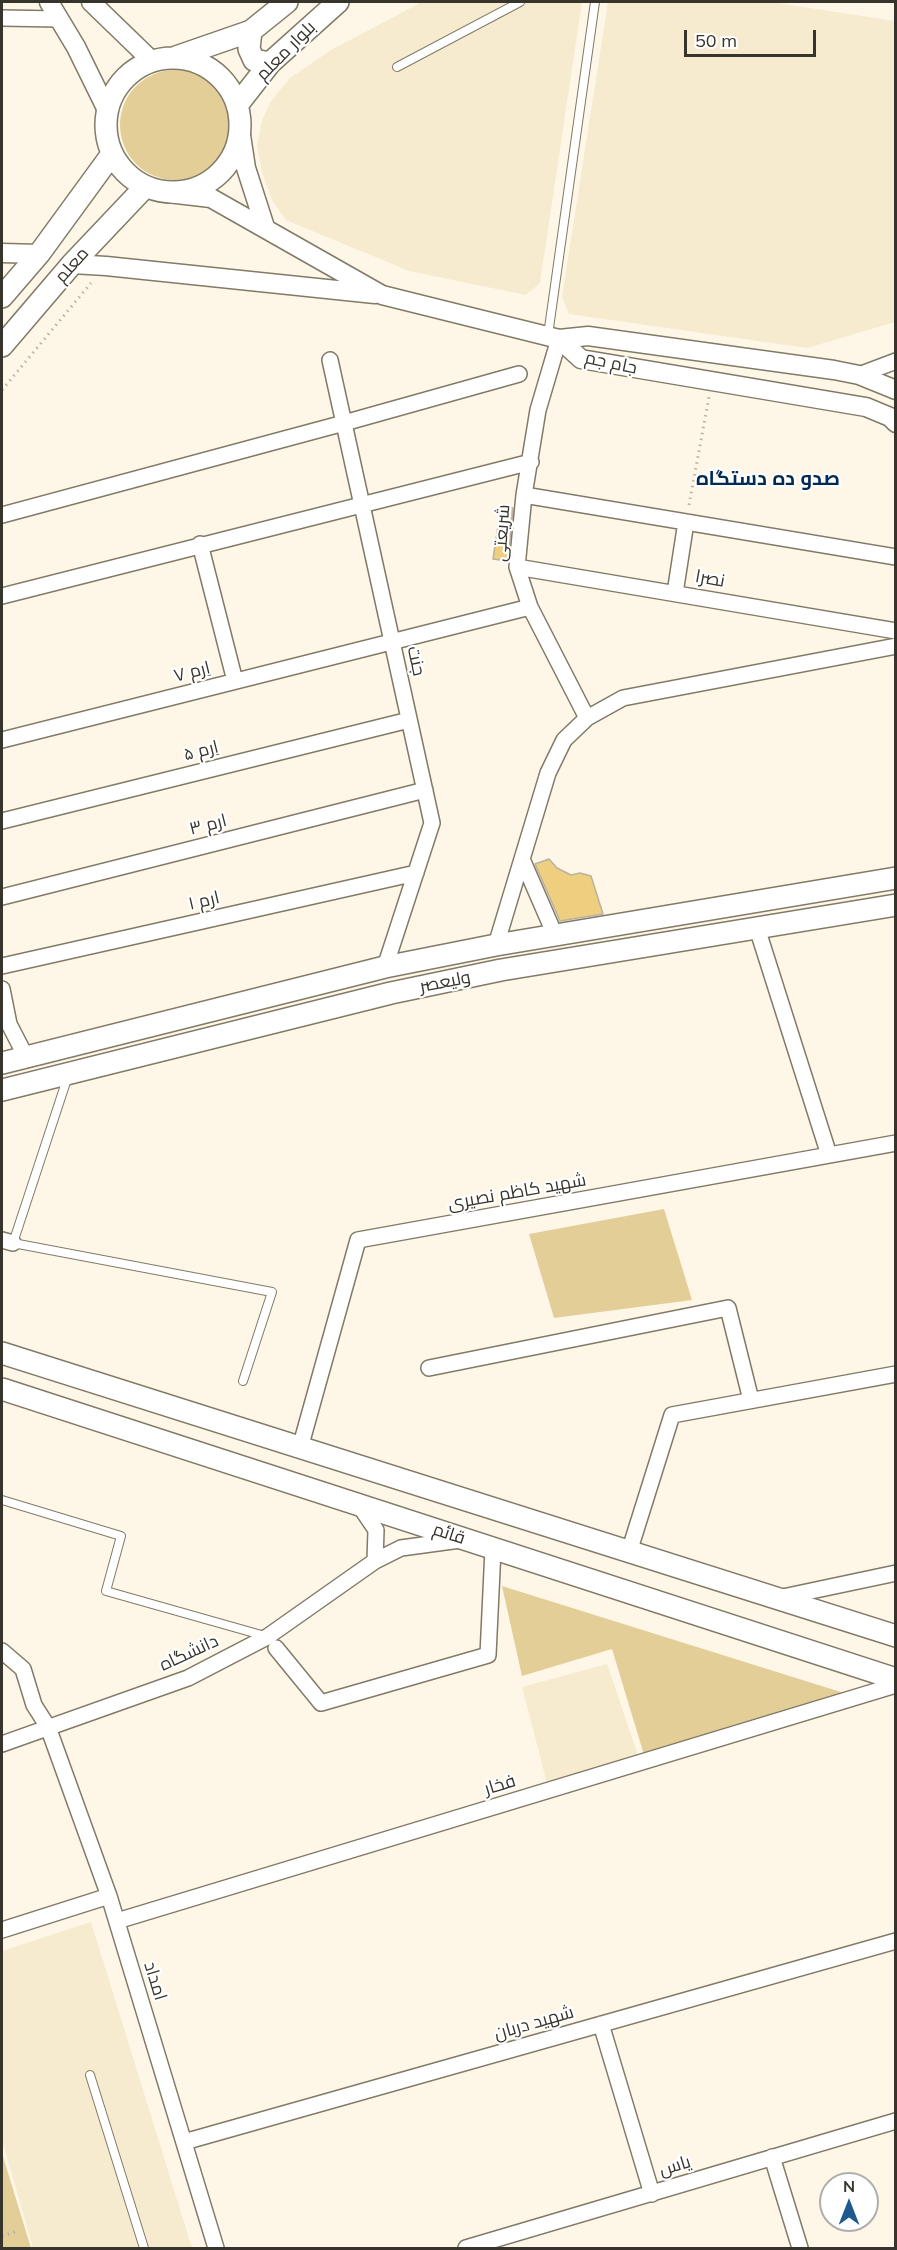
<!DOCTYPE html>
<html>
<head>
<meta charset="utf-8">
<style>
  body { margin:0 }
  #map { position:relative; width:897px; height:2250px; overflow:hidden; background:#fef7e7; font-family:Mulish,sans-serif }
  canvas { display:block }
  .frame { position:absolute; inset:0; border:3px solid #37342c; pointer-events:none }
  .north { position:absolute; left:819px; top:2172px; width:60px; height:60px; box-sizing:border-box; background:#fff; border:2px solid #afaeab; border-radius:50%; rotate:0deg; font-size:16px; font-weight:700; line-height:24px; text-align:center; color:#37342c }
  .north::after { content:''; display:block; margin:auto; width:21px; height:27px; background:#1e5990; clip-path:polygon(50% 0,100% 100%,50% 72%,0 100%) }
  .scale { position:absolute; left:684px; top:30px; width:132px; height:27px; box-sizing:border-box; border:3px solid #37342c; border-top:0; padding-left:8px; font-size:18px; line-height:21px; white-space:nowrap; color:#37342c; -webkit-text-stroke:4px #fff; paint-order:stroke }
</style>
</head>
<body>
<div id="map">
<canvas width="897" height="2250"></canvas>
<div class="frame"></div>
<div class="north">N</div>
<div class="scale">50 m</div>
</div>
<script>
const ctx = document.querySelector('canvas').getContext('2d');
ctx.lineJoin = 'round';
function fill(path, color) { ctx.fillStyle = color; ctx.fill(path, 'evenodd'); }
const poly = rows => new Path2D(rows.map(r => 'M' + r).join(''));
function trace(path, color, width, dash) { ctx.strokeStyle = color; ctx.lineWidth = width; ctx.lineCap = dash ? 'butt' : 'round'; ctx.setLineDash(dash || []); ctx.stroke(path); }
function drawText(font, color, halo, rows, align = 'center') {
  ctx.font = font + ' Mulish,Cairo,sans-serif'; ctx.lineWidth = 4.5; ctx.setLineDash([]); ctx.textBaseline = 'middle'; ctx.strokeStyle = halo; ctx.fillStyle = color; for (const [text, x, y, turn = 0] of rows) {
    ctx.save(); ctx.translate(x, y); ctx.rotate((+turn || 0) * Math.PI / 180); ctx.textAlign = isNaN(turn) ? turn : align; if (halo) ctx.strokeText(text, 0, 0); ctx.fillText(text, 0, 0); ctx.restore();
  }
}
const built = poly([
  [422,2,582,2,540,283,526,295,409,271,286,220,272,200,262,172,257,146,262,120,271,101,290,78,331,50],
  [608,2,771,2,895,21,895,322,807,348,569,314,562,297],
  [607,1664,639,1758,548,1787,522,1687],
  [91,1922,192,2248,33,2248,2,2140,2,1951]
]);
const green = poly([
  '120 125a55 55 0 1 1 110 0a55 55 0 1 1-110 0Z',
  [664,1209,692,1300,554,1318,529,1234],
  [502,1586,844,1693,645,1758,612,1649,522,1676],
  [2,2153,31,2248,2,2248]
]);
const building = poly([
  [501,506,513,508,508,561,493,559,501,506],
  [549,859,557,868,571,875,580,873,591,876,603,914,560,921,535,864,549,859]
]);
const path = poly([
  [2,390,91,283],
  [689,505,709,397],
  [2,2236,15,2232]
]);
const service = poly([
  [397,67,520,2],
  [548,335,595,2],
  [68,1076,13,1243,272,1292,243,1381],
  [2,1500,121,1536,106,1591,265,1636],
  [90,2075,144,2248]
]);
const minor = poly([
  [2,18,59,19],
  [559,339,538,410,524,495,517,567,530,607,587,718],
  [330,360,432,823,385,967],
  [859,375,896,361],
  [524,495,896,557],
  [2,515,344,423,519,374],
  [200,544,235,681],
  [517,567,896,631],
  [675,593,686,522],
  [2,596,531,462],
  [2,740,530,607],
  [2,821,409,720],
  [522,859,548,773,564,740,587,718,623,698,896,646],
  [2,897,425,790],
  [757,928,829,1155],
  [496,945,522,859,555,935],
  [2,966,416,873],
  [2,989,9,1024,26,1057],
  [2,1240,13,1243],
  [429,1368,728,1308,751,1400],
  [300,1448,358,1240,896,1143],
  [359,1505,376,1530,375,1561,401,1548,460,1540],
  [629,1552,672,1415,896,1374],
  [778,1598,896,1573],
  [276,1648,321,1703,488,1655,493,1549],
  [2,1651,23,1669,34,1705,48,1727,109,1896,216,2248],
  [2,1744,188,1678,267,1637,375,1561],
  [117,1921,896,1685],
  [2,1930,109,1896],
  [601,2024,652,2194],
  [184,2142,896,1941],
  [772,2157,800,2248],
  [466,2248,896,2121]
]);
const tertiary = poly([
  [49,2,76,47,107,110],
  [91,2,152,61],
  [241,135,246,168,265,227],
  [168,193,211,198,382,295,559,339,588,336,834,370,859,375,896,390],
  [2,253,39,254],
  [72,264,106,266,375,294],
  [559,339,581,359,866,407,890,417,896,423]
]);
const secondary = poly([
  [251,31,249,49,254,60,270,63],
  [176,57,251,31,287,2],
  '106 125a67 67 0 1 1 134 0a67 67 0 1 1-134 0Z',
  [238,104,270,63,338,2],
  [2,297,39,254,112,154],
  [2,346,72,264,145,187],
  [2,1063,385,967,496,945,896,878],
  [2,1090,391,993,501,970,896,905],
  [2,1353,896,1636],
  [2,1389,896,1679]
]);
const streetNames = [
  ["بلوار معلم",286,51,-45],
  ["معلم",72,265,-48],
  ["جام جم",611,363,12],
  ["شریعتی",502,533,-86],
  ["نصرا",710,579,10],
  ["جنت",416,661,78],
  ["اِرم ۷",192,672,-14],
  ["اِرم ۵",201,751,-14],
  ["ارم ۳",208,825,-14],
  ["ارم ۱",204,901,-13],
  ["ولیعصر",445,982,-11],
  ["شهید کاظم نصیری",517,1192,-10],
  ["قائم",449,1534,18],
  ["دانشگاه",189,1653,-25],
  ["فخار",500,1785,-17],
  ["امداد",155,1981,73],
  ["شهید دربان",534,2023,-16],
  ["یاس",675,2166,-17]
];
const neighbourhoodNames = [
  ["صدو ده دستگاه",768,479]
];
fill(built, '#f6ebcf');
fill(green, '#e3ce98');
fill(building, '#eece7f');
trace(building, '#bab29f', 1.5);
trace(service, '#817a67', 10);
trace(minor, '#817a67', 18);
trace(tertiary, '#817a67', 21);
trace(secondary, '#817a67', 24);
trace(path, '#b9b3a6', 3, [1.5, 4.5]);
trace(service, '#fff', 8);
trace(minor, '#fff', 15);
trace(tertiary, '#fff', 18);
trace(secondary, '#fff', 21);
drawText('18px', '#37342c', '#fff', streetNames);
drawText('bold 20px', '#012b50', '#fff', neighbourhoodNames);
</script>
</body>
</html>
